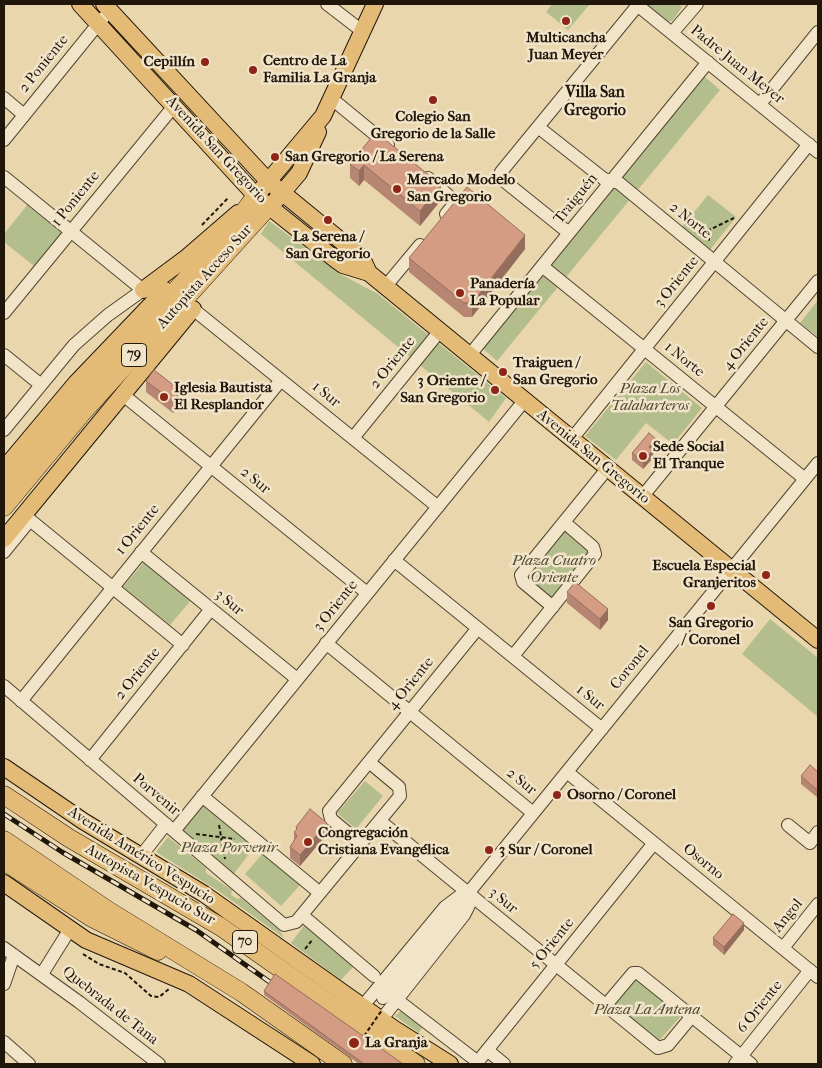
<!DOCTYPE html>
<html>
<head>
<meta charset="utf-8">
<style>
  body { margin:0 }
  #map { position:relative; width:822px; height:1068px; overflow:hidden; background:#e9d6ac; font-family:"IM FELL French Canon",serif }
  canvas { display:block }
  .frame { position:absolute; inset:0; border:5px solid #20160a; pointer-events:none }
</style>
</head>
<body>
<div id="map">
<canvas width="822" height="1068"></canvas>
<div class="frame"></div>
</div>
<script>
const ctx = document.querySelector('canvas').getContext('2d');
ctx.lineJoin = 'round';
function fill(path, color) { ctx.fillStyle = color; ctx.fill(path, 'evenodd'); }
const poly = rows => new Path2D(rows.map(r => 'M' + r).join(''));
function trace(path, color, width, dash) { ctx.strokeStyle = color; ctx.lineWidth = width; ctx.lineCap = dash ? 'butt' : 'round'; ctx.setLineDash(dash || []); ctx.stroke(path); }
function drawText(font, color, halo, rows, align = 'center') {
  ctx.font = font + ' "IM FELL French Canon",serif'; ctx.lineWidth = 5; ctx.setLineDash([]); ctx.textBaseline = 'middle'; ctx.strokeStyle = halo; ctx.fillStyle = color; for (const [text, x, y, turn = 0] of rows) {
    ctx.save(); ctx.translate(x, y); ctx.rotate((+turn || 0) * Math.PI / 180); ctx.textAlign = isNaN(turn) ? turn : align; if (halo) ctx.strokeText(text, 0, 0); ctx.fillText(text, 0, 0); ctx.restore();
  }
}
const green = poly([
  [552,4,590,4,568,30,546,12],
  [643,4,679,4,682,7,673,20,666,22],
  [704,76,720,90,497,361,481,347],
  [708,195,736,217,709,251,681,228],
  [28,204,62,232,34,266,4,242,4,234],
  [269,221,342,275,378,294,506,398,489,422,261,234],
  [818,300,818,337,800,323],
  [646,362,702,408,673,444,646,423,616,460,585,436],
  [566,527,591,548,554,600,524,575],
  [145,561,192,599,170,625,123,587],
  [770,619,818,658,818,717,742,654],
  [365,781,383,796,356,829,337,813],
  [203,803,256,845,232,876,181,832,181,827],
  [168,837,206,868,206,873,232,890,231,895,238,899,241,898,280,931,284,938,217,890,156,852],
  [264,852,301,884,281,906,245,874],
  [306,923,355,965,341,980,291,943],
  [638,977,681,1016,657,1043,613,1004],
  [404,1008,424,1024,419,1033,395,1016]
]);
const path = poly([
  [202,225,228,198],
  [694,230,709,230,734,218],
  [709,230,709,242],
  [219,825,225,859],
  [196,834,235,839],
  [305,949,313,939],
  [83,954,99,964,125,973,151,996,159,997,169,989]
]);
const minor = poly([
  [327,4,362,31],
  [636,4,818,152],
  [672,33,697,4],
  [4,98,24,115],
  [332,99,388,145],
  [760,104,818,32],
  [538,127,604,179,619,183,818,347],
  [4,140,103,18],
  [4,177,143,290,108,315,74,345,4,430],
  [428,178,456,202,446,214],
  [569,233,503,180,501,172,638,5],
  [542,266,805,479],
  [385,287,420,245],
  [193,309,438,507],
  [4,313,174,106],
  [4,355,41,385],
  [469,356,708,62],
  [122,394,367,593],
  [353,438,439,332],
  [571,440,809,144],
  [642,497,818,281],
  [4,552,30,520,183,645],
  [141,552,297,679],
  [394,560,602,729],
  [553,607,523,582,521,575,607,469],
  [326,643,533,813],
  [513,656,595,554,593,547,564,522],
  [4,686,284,925,296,922,400,796,399,787,369,762],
  [21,701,281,380],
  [90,760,211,609],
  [567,772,818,977],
  [202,796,320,893],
  [380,821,658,1048,668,1045,692,1016],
  [788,825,810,843,818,832],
  [174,831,524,401],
  [361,844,331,819,329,811,478,628],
  [141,856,166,824],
  [302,915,374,976],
  [4,948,79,1002,159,1064],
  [783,948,818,904],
  [42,974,70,929],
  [4,984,14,955],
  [383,998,818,463],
  [396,999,478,1062],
  [606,1005,633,973,638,973,751,1064],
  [362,1007,445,907,461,895],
  [381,1020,464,915,469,905,468,893],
  [4,1042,29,1064],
  [487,1050,504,1064],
  [476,1064,654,843],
  [735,1064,810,970]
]);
const major = poly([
  [80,4,256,196,336,260,343,265,369,273,818,640],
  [104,4,268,181,362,258,369,273],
  [276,200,299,173,318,132],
  [250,203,323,116,375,4],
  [143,290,186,258,238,213],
  [4,469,76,383,165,290],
  [4,539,193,309],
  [4,767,83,821,204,894,393,1028,450,1064],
  [4,883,86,940,189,984,312,1064]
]);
const highway = poly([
  [4,485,82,391,220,243,256,196],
  [4,507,83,412,269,206],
  [4,795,69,838,221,927,416,1064],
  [4,840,109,911,241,992,343,1064],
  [4,861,92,918,158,951]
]);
const rail = poly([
  [4,814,62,852,196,930,281,990]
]);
const pathBridge = poly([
  [364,1036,382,1010]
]);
const wall = poly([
  [376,132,441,200,420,226,364,180,359,186,350,178,350,164],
  [525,249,472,317,464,317,409,272,409,258],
  [146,381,181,402,173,413,146,392],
  [656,446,653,450,653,458,643,469,632,460,632,453],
  [567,592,608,620,600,630,567,603],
  [818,772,818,798,801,784,801,776],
  [296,827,327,834,300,866,290,858,290,847,294,841,294,832,296,831],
  [744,930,724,955,713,945,713,938],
  [264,991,403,1064,359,1064,264,995]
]);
const shadedWall = poly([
  [364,165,364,180,359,186,359,171],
  [441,185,441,200,420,226,420,211],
  [525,235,525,249,472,317,472,303],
  [181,391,181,402,173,413,173,401],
  [656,439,656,446,653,450,653,458,643,469,643,462,649,447],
  [608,609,608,620,600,630,600,619],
  [327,823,327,834,300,866,300,855],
  [744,923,744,930,724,955,724,947]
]);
const building = poly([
  [376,132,441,185,420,211,364,165,359,171,350,164,376,132],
  [467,187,525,235,472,303,464,303,409,258,467,187],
  [154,370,181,391,173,401,146,381,154,370],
  [649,433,656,439,649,447,653,450,643,462,632,453,649,433],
  [575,582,608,609,600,619,567,592,575,582],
  [810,765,818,772,818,791,801,776,810,765],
  [310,809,327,823,300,855,290,847,297,836,294,832,297,829,296,827,310,809],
  [733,914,744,923,724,947,713,938,733,914],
  [275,974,403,1064,364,1064,264,991,275,974]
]);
const markers = [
  [566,21,5,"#8f2418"],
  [205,62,5,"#8f2418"],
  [253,70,5,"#8f2418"],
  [433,100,5,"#8f2418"],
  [275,157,5,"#8f2418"],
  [397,189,5,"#8f2418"],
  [328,220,5,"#8f2418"],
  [460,293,5,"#8f2418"],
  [503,372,5,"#8f2418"],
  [495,390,5,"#8f2418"],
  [164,397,5,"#8f2418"],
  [643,456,5,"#8f2418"],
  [766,575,5,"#8f2418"],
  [711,606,5,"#8f2418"],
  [557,795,5,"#8f2418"],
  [308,842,5,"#8f2418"],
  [489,850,5,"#8f2418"],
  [354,1043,6,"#8f2418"]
];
const shields = [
  [134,355,25],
  [245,942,25]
];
const shieldNames = [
  ["79",134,355],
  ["70",245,942]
];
const poiNames = [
  ["Multicancha",566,38,"center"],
  ["Juan Meyer",566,55,"center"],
  ["Centro de La",263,61],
  ["Familia La Granja",263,78],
  ["Cepillín",195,62,"right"],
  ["Colegio San",433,117,"center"],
  ["Gregorio de la Salle",433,134,"center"],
  ["San Gregorio / La Serena",285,157],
  ["Mercado Modelo",407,180],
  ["San Gregorio",407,197],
  ["La Serena /",328,237,"center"],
  ["San Gregorio",328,254,"center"],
  ["Panadería",470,284],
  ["La Popular",470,301],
  ["Traiguen /",513,363],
  ["San Gregorio",513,380],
  ["3 Oriente /",485,381,"right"],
  ["San Gregorio",485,398,"right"],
  ["Iglesia Bautista",174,388],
  ["El Resplandor",174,405],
  ["Sede Social",653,447],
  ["El Tranque",653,464],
  ["Escuela Especial",756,566,"right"],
  ["Granjeritos",756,583,"right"],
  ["San Gregorio",711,623,"center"],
  ["/ Coronel",711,640,"center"],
  ["Osorno / Coronel",567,795],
  ["Congregación",318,833],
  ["Cristiana Evangélica",318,850],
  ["3 Sur / Coronel",499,850],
  ["La Granja",365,1043]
];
const streetNames = [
  ["2 Poniente",44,64,-51],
  ["Padre Juan Meyer",737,65,39],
  ["Avenida San Gregorio",216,150,47],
  ["1 Poniente",76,199,-51],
  ["Traiguén",576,199,-51],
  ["2 Norte",690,221,39],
  ["Autopista Acceso Sur",205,277,-48],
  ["3 Oriente",677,282,-51],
  ["4 Oriente",746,344,-51],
  ["1 Norte",684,360,39],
  ["2 Oriente",393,363,-51],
  ["1 Sur",326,395,39],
  ["Avenida San Gregorio",593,457,39],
  ["2 Sur",255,481,39],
  ["1 Oriente",138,530,-51],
  ["3 Sur",229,603,39],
  ["3 Oriente",336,606,-51],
  ["Coronel",630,668,-51],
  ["2 Oriente",138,674,-51],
  ["4 Oriente",411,684,-51],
  ["1 Sur",590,698,39],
  ["2 Sur",521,782,39],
  ["Porvenir",156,795,40],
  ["Avenida Américo Vespucio",141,856,32],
  ["Osorno",703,862,39],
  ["Autopista Vespucio Sur",150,885,30],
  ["3 Sur",503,901,39],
  ["Angol",788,916,-51],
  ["5 Oriente",552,944,-51],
  ["Quebrada de Tana",110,1006,38],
  ["6 Oriente",760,1007,-51]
];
const parkNames = [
  ["Plaza Los",650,389],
  ["Talabarteros",650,406],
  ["Plaza Cuatro",554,561],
  ["Oriente",554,578],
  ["Plaza Porvenir",229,848],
  ["Plaza La Antena",647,1010]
];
const neighbourhoodNames = [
  ["Villa San",595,93],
  ["Gregorio",595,111]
];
fill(green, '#b3be8c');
trace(minor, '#524632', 14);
trace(major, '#20160a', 18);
trace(highway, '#20160a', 19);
trace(path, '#20160a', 2, [4, 2.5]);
trace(minor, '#f1e4c9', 12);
trace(major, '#e4bb76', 16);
trace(highway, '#e4bb76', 18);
trace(rail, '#20160a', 5);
trace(rail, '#f1e4c9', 3, [9]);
trace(pathBridge, '#20160a', 2, [4, 2.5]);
fill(wall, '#b78672');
fill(shadedWall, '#956d5c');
fill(building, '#d59c84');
trace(building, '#956d5c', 1);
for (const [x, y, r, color] of markers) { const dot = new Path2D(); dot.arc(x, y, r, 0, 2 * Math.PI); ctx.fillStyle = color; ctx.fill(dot); trace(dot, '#f1e4c9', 2); }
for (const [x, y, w] of shields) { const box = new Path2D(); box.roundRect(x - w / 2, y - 11.5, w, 23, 4); ctx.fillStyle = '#f1e4c9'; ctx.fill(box); trace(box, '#20160a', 1); }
drawText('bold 14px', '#20160a', null, shieldNames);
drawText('bold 15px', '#20160a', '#f1e4c9', poiNames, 'left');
drawText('15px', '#20160a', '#f1e4c9', streetNames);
drawText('italic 15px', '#4c4831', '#f1e4c9', parkNames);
drawText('bold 16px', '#20160a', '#f1e4c9', neighbourhoodNames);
</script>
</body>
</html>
